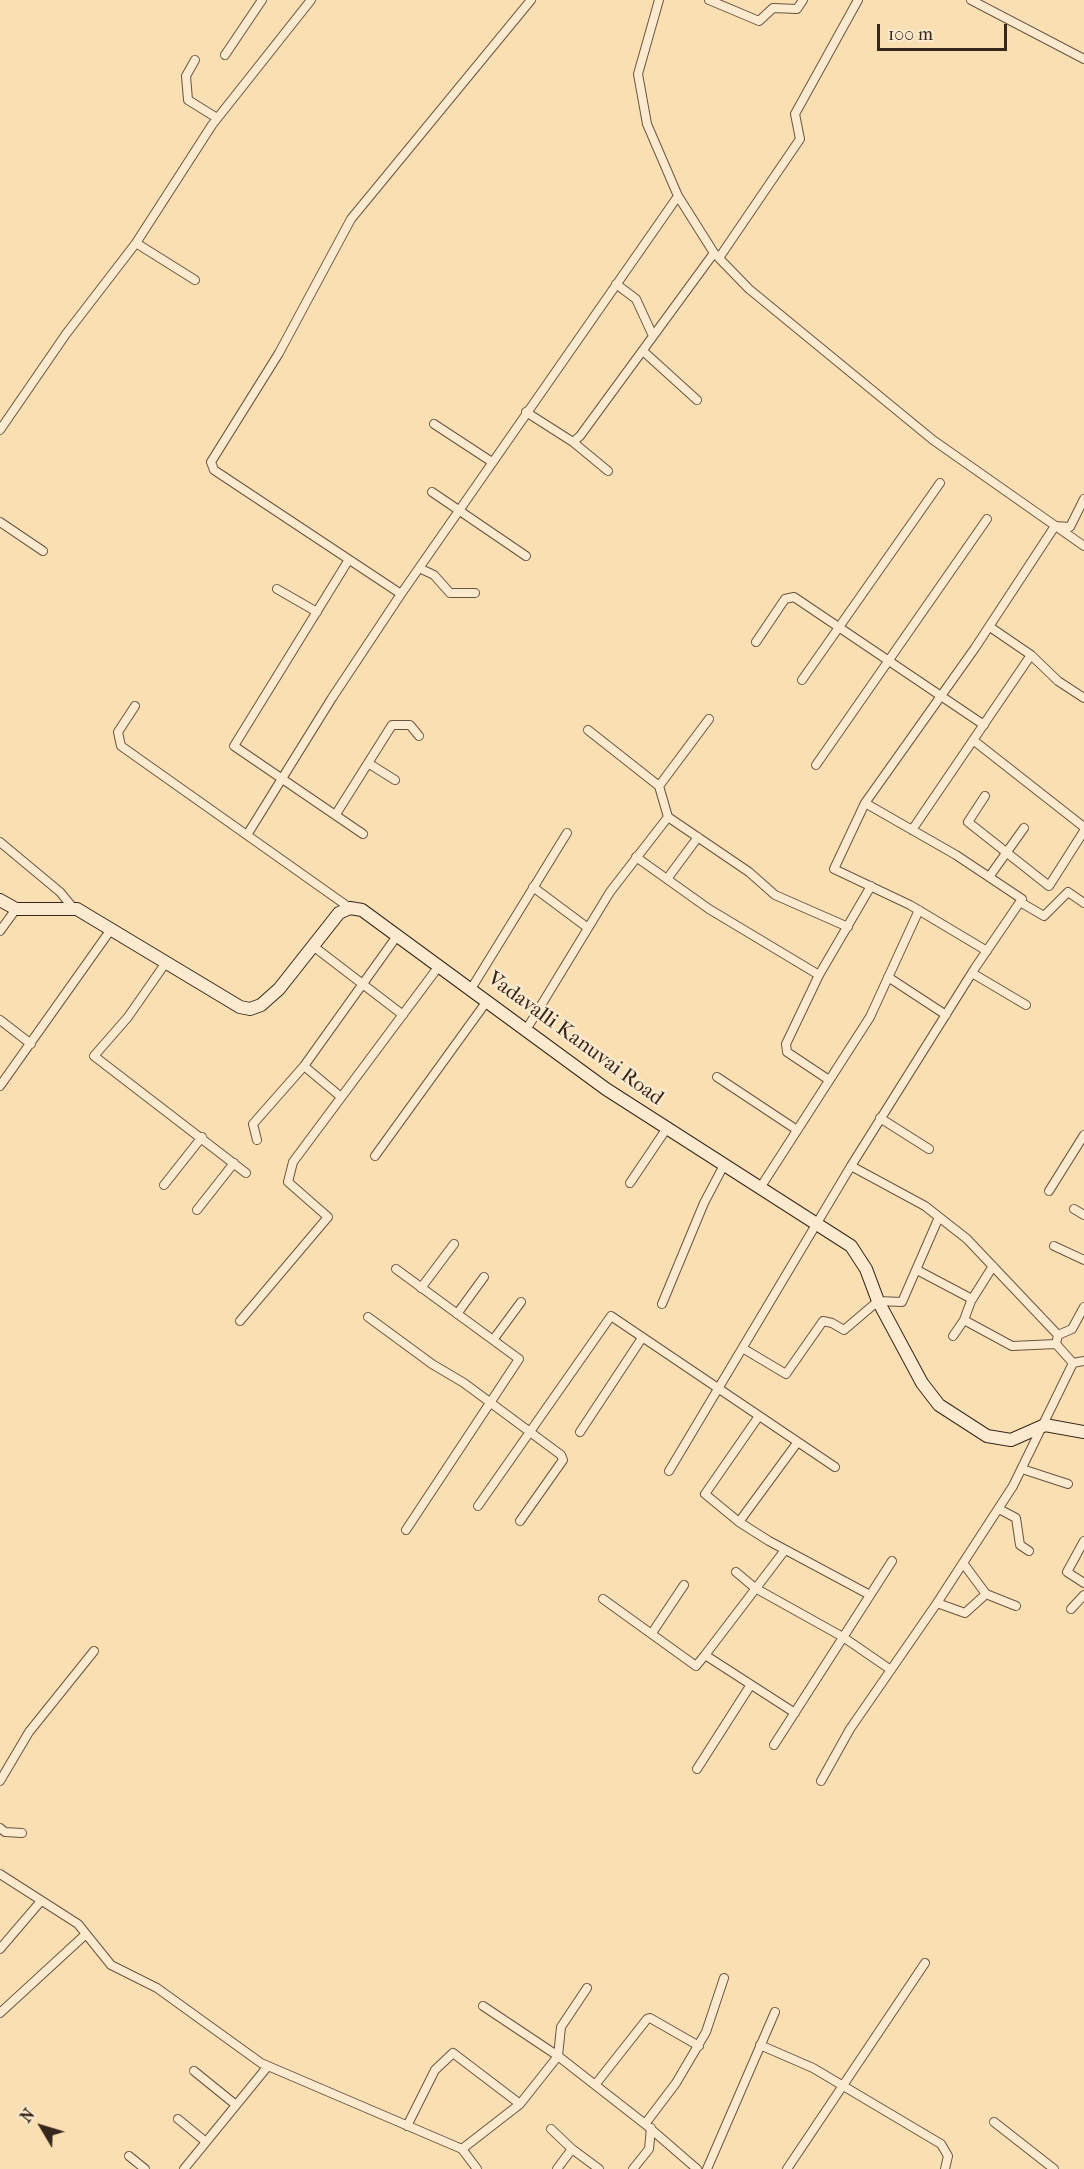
<!DOCTYPE html>
<html>
<head>
<meta charset="utf-8">
<style>
  body { margin:0 }
  #map { position:relative; width:1084px; height:2169px; overflow:hidden; background:#fadfb3; font-family:"IM FELL French Canon",serif }
  canvas { display:block }
  .north { position:absolute; left:12px; top:2097px; width:60px; height:60px; -webkit-text-stroke:4px #fceace; paint-order:stroke; rotate:308deg; font-size:16px; font-weight:700; line-height:24px; text-align:center; color:#36271d }
  .north::after { content:''; display:block; margin:auto; width:21px; height:27px; background:#36271d; clip-path:polygon(50% 0,100% 100%,50% 72%,0 100%) }
  .scale { position:absolute; left:877px; top:24px; width:130px; height:27px; box-sizing:border-box; border:3px solid #36271d; border-top:0; padding-left:8px; font-size:18px; line-height:21px; white-space:nowrap; color:#36271d; -webkit-text-stroke:4px #fceace; paint-order:stroke }
</style>
</head>
<body>
<div id="map">
<canvas width="1084" height="2169"></canvas>
<div class="north">N</div>
<div class="scale">100 m</div>
</div>
<script>
const ctx = document.querySelector('canvas').getContext('2d');
ctx.lineJoin = 'round';
const poly = rows => new Path2D(rows.map(r => 'M' + r).join(''));
function trace(path, color, width, dash) { ctx.strokeStyle = color; ctx.lineWidth = width; ctx.lineCap = dash ? 'butt' : 'round'; ctx.setLineDash(dash || []); ctx.stroke(path); }
function drawText(font, color, halo, rows, align = 'center') {
  ctx.font = font + ' "IM FELL French Canon",serif'; ctx.lineWidth = 5; ctx.setLineDash([]); ctx.textBaseline = 'middle'; ctx.strokeStyle = halo; ctx.fillStyle = color; for (const [text, x, y, turn = 0] of rows) {
    ctx.save(); ctx.translate(x, y); ctx.rotate((+turn || 0) * Math.PI / 180); ctx.textAlign = isNaN(turn) ? turn : align; if (halo) ctx.strokeText(text, 0, 0); ctx.fillText(text, 0, 0); ctx.restore();
  }
}
const street = poly([
  [659,0,638,74,647,124,678,196,714,253,749,289,933,440,1084,546],
  [709,0,759,21,773,8,797,9,803,0],
  [971,0,1084,59],
  [225,55,262,0],
  [195,60,186,76,188,100,217,118],
  [136,243,212,125,311,0],
  [719,258,800,139,795,114,858,0],
  [616,284,636,299,653,336],
  [643,351,697,400],
  [526,412,573,442,580,436,714,253],
  [434,424,492,462],
  [0,430,66,334,136,243,195,280],
  [573,442,608,471],
  [432,492,526,556],
  [0,522,43,551],
  [348,561,234,746,363,834],
  [419,568,434,575,450,593,475,593],
  [277,589,317,612],
  [401,594,214,470,211,462,279,353,351,219,531,0],
  [990,627,1031,655,1058,681,1084,698],
  [756,642,785,599,794,597,984,725],
  [802,680,940,483],
  [135,706,118,732,121,746,350,908],
  [588,730,659,786,668,817],
  [973,740,1084,827],
  [368,763,395,780],
  [816,765,987,519],
  [659,786,709,719],
  [985,796,968,822,1049,886,1084,831],
  [865,803,956,855,1022,899,975,968,851,1166,925,1206,967,1239,1058,1335],
  [336,814,392,725,410,725,419,736],
  [912,830,1031,655],
  [247,835,332,698,401,594,678,196],
  [0,842,60,892,74,909],
  [636,857,709,909,819,975],
  [989,877,1024,828],
  [667,879,698,837],
  [533,887,588,928],
  [1020,902,1044,916,1068,892,1084,903],
  [0,931,16,909],
  [313,946,403,1015],
  [987,951,910,905,834,869,865,803,975,648,1055,526,1070,527,1084,499],
  [167,961,128,1017,94,1056,246,1173],
  [972,973,1026,1005],
  [888,977,946,1015],
  [471,989,567,833],
  [0,1020,31,1044],
  [526,1030,610,892,668,817,749,872,775,895,848,927],
  [304,1066,341,1097],
  [717,1077,797,1130],
  [829,1080,787,1052,786,1044,819,975,871,886],
  [0,1086,112,928],
  [880,1118,929,1149],
  [257,1140,253,1124,304,1066,397,936],
  [375,1156,487,1001],
  [630,1183,667,1128],
  [164,1185,202,1137],
  [760,1188,870,1017,919,910],
  [1049,1191,1084,1135],
  [1074,1209,1084,1215],
  [197,1210,234,1163],
  [1054,1246,1084,1260],
  [396,1269,519,1359,406,1530],
  [917,1270,972,1299],
  [421,1288,454,1244],
  [662,1304,704,1203,724,1165],
  [457,1314,484,1277],
  [368,1317,432,1364,464,1383,561,1455,563,1460,520,1521],
  [964,1320,1012,1346,1056,1344],
  [240,1321,328,1217,288,1182,293,1162,439,966],
  [953,1336,964,1320,971,1301,993,1266],
  [493,1340,521,1302],
  [744,1349,786,1374,823,1321,832,1323,844,1330,878,1301,902,1302,939,1217],
  [1073,1363,1084,1361],
  [759,1416,705,1494,739,1522,769,1541,870,1595],
  [580,1432,642,1338],
  [1022,1469,1068,1484],
  [669,1471,851,1166],
  [478,1506,611,1316,835,1467],
  [999,1509,1016,1518,1020,1545,1029,1551],
  [739,1522,797,1443],
  [1084,1541,1067,1572,1084,1583],
  [963,1563,986,1594,1016,1606],
  [736,1572,755,1588,843,1637,891,1670],
  [603,1599,696,1666,705,1655,795,1713],
  [937,1603,965,1613,986,1594],
  [1071,1609,1084,1595],
  [652,1633,684,1585],
  [705,1655,785,1550],
  [774,1745,892,1561],
  [697,1769,750,1686],
  [0,1781,29,1732,94,1651],
  [821,1781,850,1729,937,1603,1013,1486,1073,1363,1056,1344,1058,1335,1072,1329,1084,1307],
  [0,1828,5,1832,22,1833],
  [0,1874,78,1924,111,1965,157,1988,261,2063,462,2149,477,2169],
  [0,1949,41,1901],
  [483,2006,558,2056,645,2124,697,2169],
  [0,2013,86,1934],
  [760,2045,813,2068,941,2144,948,2156,945,2169],
  [194,2071,236,2105],
  [595,2085,647,2019,650,2018,699,2046],
  [178,2119,206,2142],
  [994,2122,1054,2169],
  [645,2124,676,2083,706,2032,724,1978],
  [407,2126,435,2070,453,2053,520,2104],
  [551,2129,572,2149,599,2169],
  [462,2149,520,2104,558,2056,561,2027,587,1988],
  [129,2156,145,2169],
  [184,2169,268,2066],
  [557,2169,572,2149],
  [633,2169,649,2149,651,2128],
  [707,2169,775,2012],
  [787,2169,925,1963]
]);
const secondary = poly([
  [0,900,16,909,77,909,240,1007,250,1009,261,1005,279,989,339,913,350,908,362,910,606,1089,851,1246,866,1269,878,1301,922,1383,939,1405,987,1436,1011,1440,1045,1425,1084,1432]
]);
const streetNames = [
  ["Vadavalli Kanuvai Road",575,1039,36]
];
trace(street, '#675542', 10);
trace(secondary, '#36271d', 14);
trace(street, '#fceace', 8);
trace(secondary, '#fceace', 12);
drawText('21px', '#36271d', '#fceace', streetNames);
</script>
</body>
</html>
